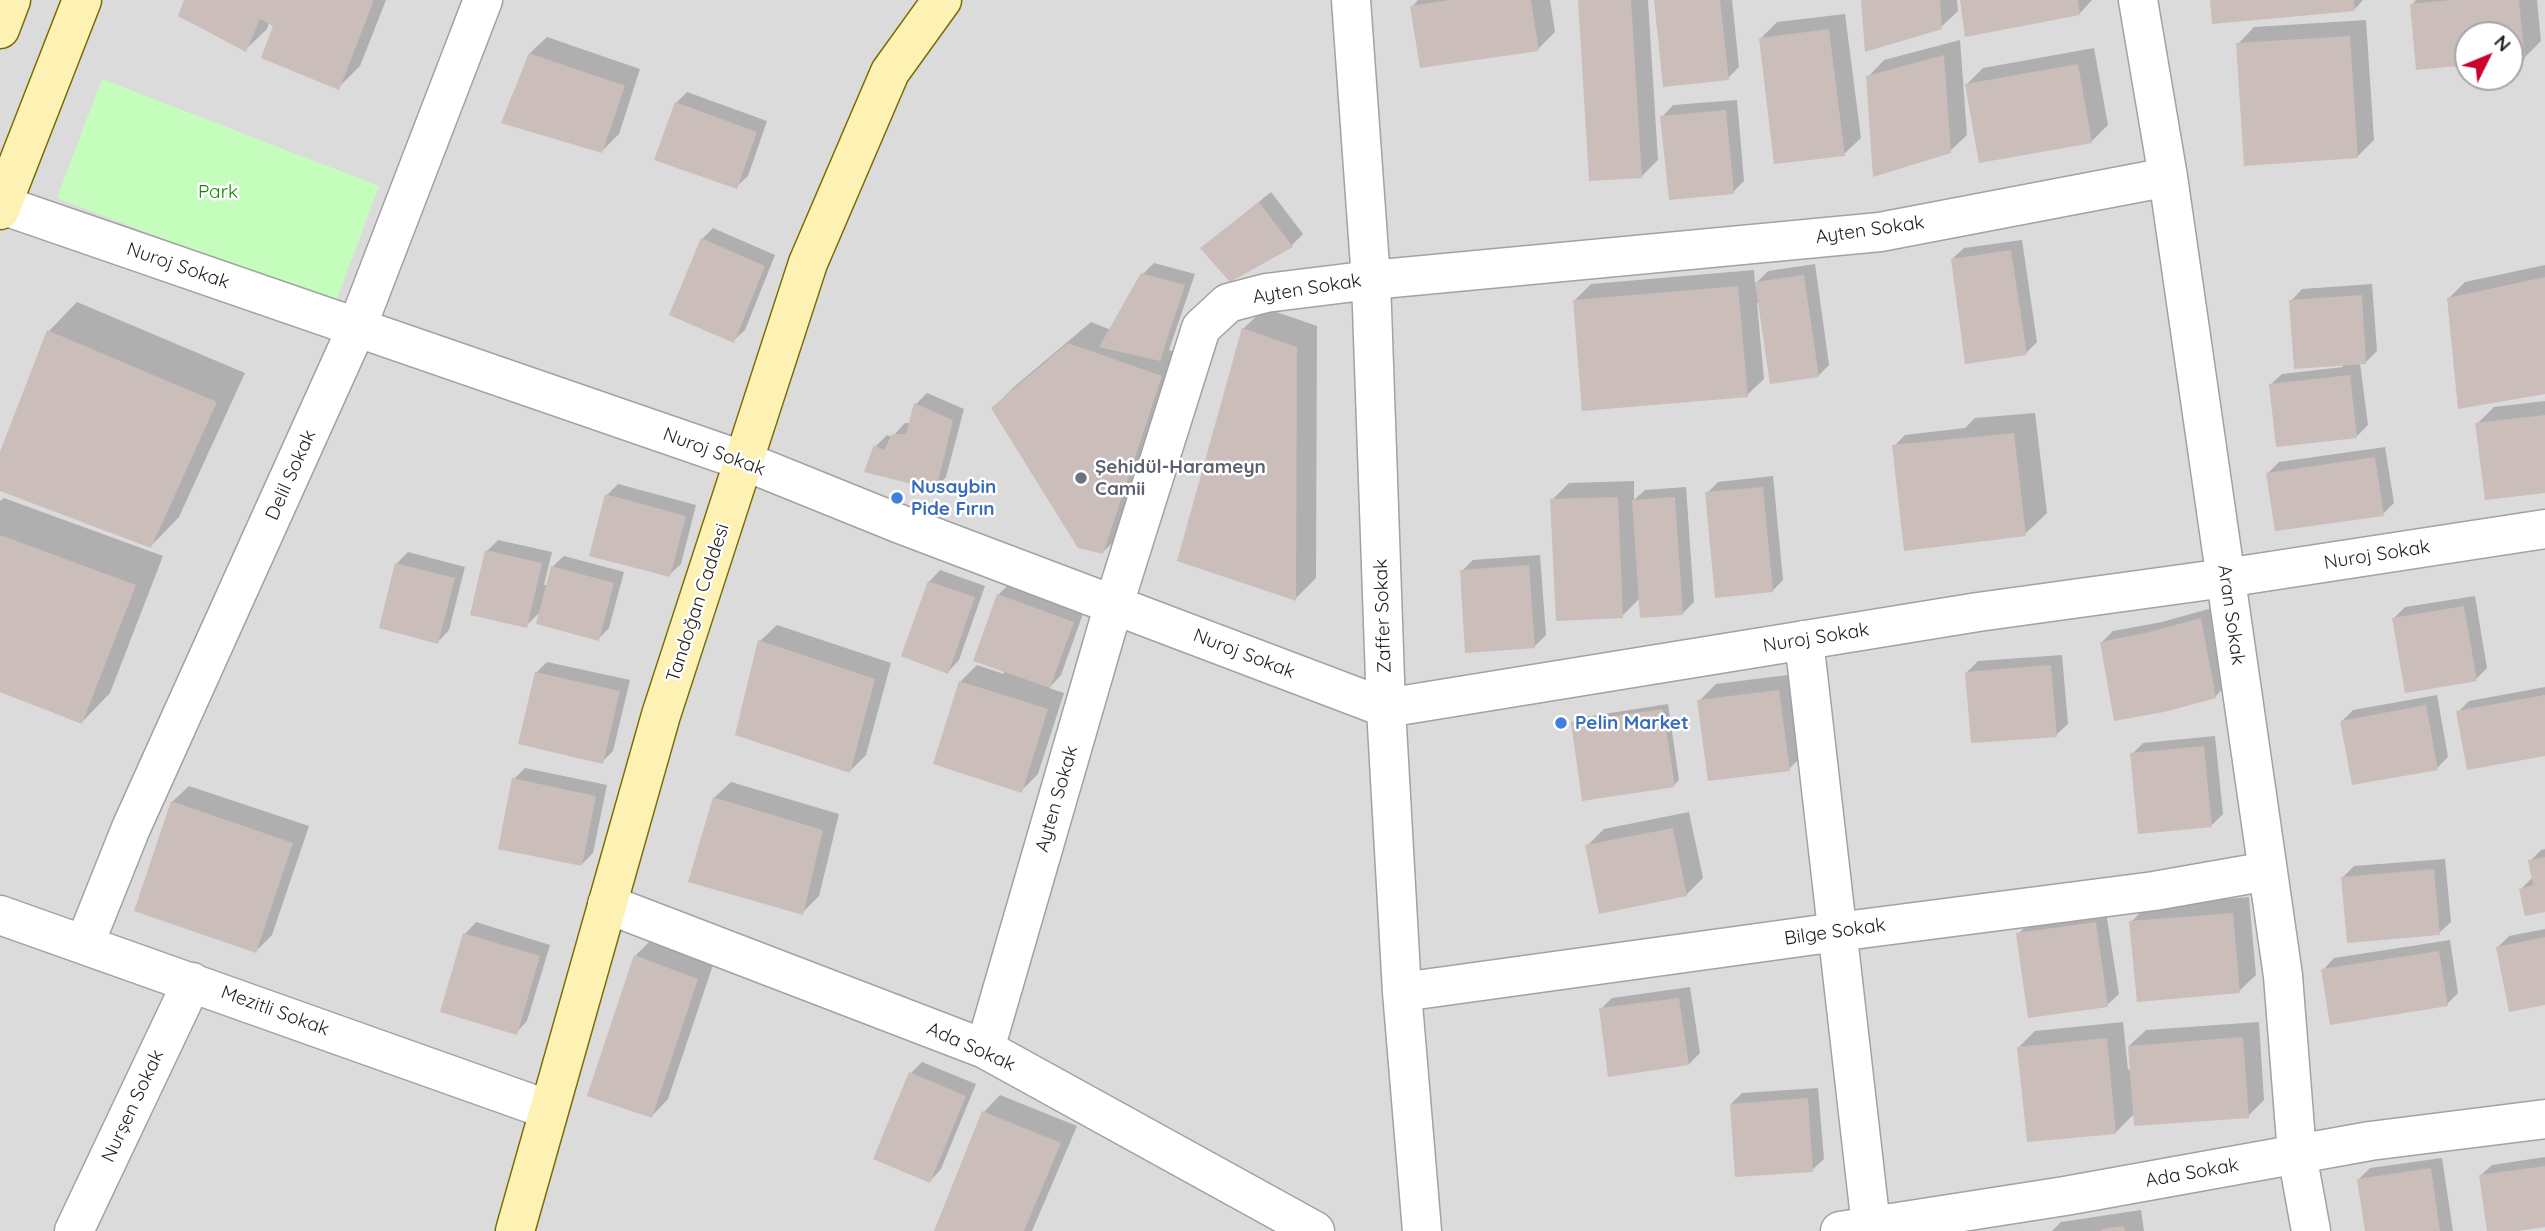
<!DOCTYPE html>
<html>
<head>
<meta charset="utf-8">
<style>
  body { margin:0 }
  #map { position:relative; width:2545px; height:1231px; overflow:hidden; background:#efe9e3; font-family:Quicksand,sans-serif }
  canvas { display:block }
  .north { position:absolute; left:2454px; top:21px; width:70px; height:70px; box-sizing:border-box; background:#fff; border:2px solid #a5a5a5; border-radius:50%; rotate:47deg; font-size:19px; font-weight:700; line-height:28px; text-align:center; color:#1e1e1e }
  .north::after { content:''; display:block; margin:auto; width:24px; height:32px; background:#cb002c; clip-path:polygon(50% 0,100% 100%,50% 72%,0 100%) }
</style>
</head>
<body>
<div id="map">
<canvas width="2545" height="1231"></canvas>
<div class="north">N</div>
</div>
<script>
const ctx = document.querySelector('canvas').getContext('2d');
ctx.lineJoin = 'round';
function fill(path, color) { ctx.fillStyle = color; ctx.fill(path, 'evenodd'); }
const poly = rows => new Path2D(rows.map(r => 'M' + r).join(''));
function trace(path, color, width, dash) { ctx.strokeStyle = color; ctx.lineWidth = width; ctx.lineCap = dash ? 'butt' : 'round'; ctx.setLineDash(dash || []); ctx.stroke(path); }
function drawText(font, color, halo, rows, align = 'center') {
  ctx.font = font + ' Quicksand,sans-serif'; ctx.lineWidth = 5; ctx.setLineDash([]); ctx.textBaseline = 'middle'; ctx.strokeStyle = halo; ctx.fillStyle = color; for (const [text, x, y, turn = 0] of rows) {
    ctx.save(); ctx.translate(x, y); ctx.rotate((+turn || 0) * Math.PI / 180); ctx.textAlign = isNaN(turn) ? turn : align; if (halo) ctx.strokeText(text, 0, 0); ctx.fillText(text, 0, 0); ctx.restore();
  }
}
const residential = poly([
  [0,0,2545,0,2545,1231,0,1231],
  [2468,35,2510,35,2510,77,2468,77]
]);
const park = poly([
  [102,79,379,186,335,304,57,198]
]);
const shadow = poly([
  [185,0,386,0,360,66,338,88,275,26,269,22,267,29,245,50],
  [1418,0,1550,0,1555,32,1538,49,1412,7],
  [1580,0,1648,0,1658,160,1642,176],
  [1655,0,1732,0,1739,67,1728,78],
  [1863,0,1957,0,1958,11,1941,27],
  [1962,0,2092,0,2079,14],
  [2212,0,2363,0,2355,9],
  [2416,0,2537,0,2541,41,2524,58,2510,59,2510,35,2468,35,2468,63,2412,5],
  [1845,14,1861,138,1844,154,1761,38,1777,22],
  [2366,20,2374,140,2357,157,2238,44,2254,27],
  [547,37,640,69,619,134,602,151,530,53],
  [1960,40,1967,135,1950,151,1868,77,1884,60],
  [2094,48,2108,125,2091,142,1967,84,1983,68],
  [687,92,767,121,748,176,736,187,676,103],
  [1737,100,1744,181,1733,192,1662,117,1673,105],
  [1271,192,1303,234,1292,245,1230,280,1202,248],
  [713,228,775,255,745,330,733,341,702,239],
  [2022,240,2037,342,2026,353,1952,259,1964,248],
  [1154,263,1195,274,1169,350,1183,355,1124,531,1103,552,993,408,1014,387,1091,322,1111,330,1143,274],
  [1815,264,1829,365,1818,376,1760,303,1757,303,1764,379,1747,395,1575,300,1591,284,1754,270,1755,284,1768,271],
  [2545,265,2545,392,2448,299,2465,282],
  [2372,284,2377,351,2366,362,2360,363,2368,425,2357,436,2270,385,2282,374,2343,367,2291,301,2302,289],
  [77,302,245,373,179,517,151,546,0,490,0,457,49,331],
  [1265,308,1317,326,1316,578,1295,599,1243,329],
  [927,393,964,409,946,477,935,488,876,446,887,435,892,437,905,423,911,423,916,404],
  [2545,401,2545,492,2477,424,2494,407],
  [2035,413,2047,513,2025,534,1894,446,1905,435,1965,428,1975,418],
  [2385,447,2394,503,2383,514,2268,473,2279,462],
  [1773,476,1783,580,1772,591,1707,493,1718,482],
  [1634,481,1634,500,1645,490,1686,487,1694,602,1683,613,1640,598,1622,616,1552,500,1569,483],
  [618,484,696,505,681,564,669,575,607,495],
  [4,498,163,556,110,693,82,722,0,690,0,501],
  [498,540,552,552,544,585,548,585,552,567,564,556,624,572,609,628,598,639,541,611,526,626,487,551],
  [408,552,465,567,449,630,438,642,397,563],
  [1540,555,1546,635,1535,646,1462,571,1473,560],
  [940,570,985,586,959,660,948,672,929,582],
  [1009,584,1084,611,1061,675,1049,688,1064,693,1038,774,1021,791,935,763,961,681,977,665,1004,674,998,595],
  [2475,596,2487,668,2476,679,2394,618,2405,607],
  [2212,608,2226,685,2215,697,2102,642,2113,631,2162,622],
  [777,625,891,663,866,755,850,771,760,641],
  [2062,655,2068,724,2056,735,1967,672,1978,661],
  [547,662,630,680,613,751,602,762,536,673],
  [1795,674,1805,753,1789,769,1699,701,1716,684],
  [2545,687,2545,754,2458,712,2469,701],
  [2437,695,2448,757,2437,768,2342,721,2353,710],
  [1668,704,1679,780,1674,785,1573,723,1578,718],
  [2215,736,2223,814,2212,825,2132,754,2143,743],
  [525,768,607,785,593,853,581,865,514,779],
  [731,782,839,814,819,896,802,913,714,798],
  [189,786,309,826,272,935,256,951,172,802],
  [1689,812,1703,878,1686,895,1587,846,1604,829],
  [2545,849,2545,910,2521,889,2533,877,2530,861,2541,850],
  [2445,859,2451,922,2439,933,2343,877,2354,866],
  [2249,897,2256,975,2239,991,2131,922,2148,905],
  [2106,912,2119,994,2107,1005,2018,934,2029,923],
  [476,922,550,945,527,1021,516,1033,442,1011,465,934],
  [2545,929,2545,1003,2498,947,2509,936],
  [652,939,714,962,668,1099,652,1116,635,956],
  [2450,940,2458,993,2447,1004,2323,970,2334,958],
  [1690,987,1700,1053,1689,1064,1601,1009,1612,998],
  [2123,1022,2128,1070,2131,1069,2129,1046,2146,1030,2259,1022,2264,1100,2248,1116,2135,1113,2116,1132,2019,1047,2035,1031],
  [922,1062,976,1084,941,1169,930,1181,911,1073],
  [1818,1088,1824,1159,1812,1170,1731,1104,1742,1093],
  [1000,1095,1077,1126,1032,1231,936,1231,984,1112],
  [2545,1157,2545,1225,2489,1231,2480,1176,2492,1165],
  [2442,1158,2453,1231,2367,1231,2359,1179,2370,1168],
  [2141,1210,2144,1231,2052,1231,2061,1222]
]);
const building = poly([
  [184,0,374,0,339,90,261,58,273,26,260,19,246,52,178,16],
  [1450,0,1531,0,1539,51,1420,68,1410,6],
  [1578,0,1631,0,1642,178,1589,181],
  [1654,0,1720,0,1729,80,1663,87],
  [1861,0,1940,0,1942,29,1865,52],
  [1960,0,2078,0,2080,15,1965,37],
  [2210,0,2354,0,2355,11,2212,24],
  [2451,0,2519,0,2525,60,2510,61,2510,35,2468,35,2468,65,2416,70,2410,4],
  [1829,29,1845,156,1774,164,1759,38],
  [2350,36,2358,158,2244,166,2236,43],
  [529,53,625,86,602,153,501,123],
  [1944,55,1951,153,1873,177,1866,76],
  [2078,64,2092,143,1979,163,1965,84],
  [675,102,757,132,737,189,654,160],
  [1726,110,1734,194,1669,200,1660,116],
  [1259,202,1293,247,1230,282,1200,248],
  [701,238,765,266,734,343,669,315],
  [2011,250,2027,355,1965,364,1951,259],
  [1141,273,1185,285,1160,361,1099,347],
  [1804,275,1819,377,1770,384,1755,282],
  [2545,277,2545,394,2458,409,2447,298],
  [1738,286,1748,397,1582,411,1573,300],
  [2362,295,2366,364,2294,369,2289,300],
  [1242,328,1297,347,1296,601,1177,561],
  [47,330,217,402,151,548,0,491,0,452],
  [1068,343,1162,376,1103,554,1078,548,991,408],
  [2350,375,2357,438,2276,447,2269,384],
  [914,403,953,420,936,490,864,472,874,445,884,450,892,434,906,434],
  [2545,415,2545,493,2485,500,2475,423],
  [2014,433,2026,536,1904,551,1892,445],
  [2375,457,2384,516,2275,531,2266,473],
  [1763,487,1773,592,1715,598,1705,492],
  [605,494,686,516,670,577,589,556],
  [1618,497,1623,618,1556,621,1550,499],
  [1675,497,1683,615,1640,618,1632,500],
  [0,535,136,585,82,724,0,692],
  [485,550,542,563,527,628,470,615],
  [395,563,455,578,438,644,379,628],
  [1529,565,1535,648,1465,653,1460,570],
  [551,566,614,583,599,641,536,624],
  [928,581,975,597,948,674,901,656],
  [997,594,1074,622,1050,688,973,661],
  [2464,606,2477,681,2405,693,2392,618],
  [2201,618,2216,698,2164,712,2114,721,2100,642,2149,632],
  [758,640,875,679,850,773,735,735],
  [2051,665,2057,737,1971,743,1965,672],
  [535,672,620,691,603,764,518,744],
  [959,681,1048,709,1022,793,933,764],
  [1779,690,1790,771,1708,781,1697,700],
  [2545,695,2545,756,2467,770,2456,711],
  [2426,705,2438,770,2352,785,2340,721],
  [1663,709,1675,787,1582,801,1571,722],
  [2204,746,2212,827,2138,834,2130,753],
  [512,778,596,796,582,866,498,849],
  [713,797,823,830,803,915,688,882],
  [171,801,293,843,256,953,134,911],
  [1673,828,1687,896,1599,914,1585,845],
  [2545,857,2545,912,2525,916,2519,889,2533,885,2528,860],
  [2434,869,2440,935,2347,943,2341,877],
  [2233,913,2240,993,2137,1002,2129,921],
  [2096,922,2108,1007,2028,1018,2016,933],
  [463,933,540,956,517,1035,440,1012],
  [2545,937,2545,1005,2509,1012,2496,947],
  [2439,951,2448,1006,2330,1025,2321,969],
  [634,955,698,979,652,1118,587,1096],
  [1679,998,1689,1065,1608,1077,1599,1008],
  [2243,1037,2249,1118,2134,1126,2128,1046],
  [2107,1038,2116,1134,2027,1142,2017,1047],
  [909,1072,966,1096,930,1183,873,1159],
  [1808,1098,1813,1172,1735,1177,1730,1104],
  [982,1111,1061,1143,1024,1231,934,1231],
  [2545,1166,2545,1227,2518,1231,2487,1231,2479,1175],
  [2431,1168,2440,1231,2365,1231,2357,1179],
  [2124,1226,2125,1231,2101,1231,2101,1229]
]);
const street = poly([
  [1351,0,1371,280,1386,708,1402,992,1422,1231],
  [2138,0,2168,177,2283,976,2297,1154,2311,1231],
  [0,201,2,205,744,461,900,524,1386,708,1978,612,2225,578,2545,529],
  [1804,640,1871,1226],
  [607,904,985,1049,1315,1231],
  [0,915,549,1110],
  [85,943,131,828,357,327,483,0],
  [1402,992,1837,932,2154,891,2268,871],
  [985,1049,1114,604,1201,328,1228,303,1266,293,1371,280,1880,232,2168,177],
  [74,1231,192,982],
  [1840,1231,2065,1196,2370,1141,2545,1119]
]);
const secondary = poly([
  [0,29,11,0],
  [0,210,82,0],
  [515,1231,661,715,808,263,890,72,942,0]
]);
const markers = [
  [1081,478,7,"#6b7280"],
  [897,498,7,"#3f7fe0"],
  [1561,723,7,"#3f7fe0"]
];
const parkNames = [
  ["Park",218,192]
];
const streetNames = [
  ["Ayten Sokak",1870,230,-8],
  ["Nuroj Sokak",178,266,19],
  ["Ayten Sokak",1307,289,-9],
  ["Nuroj Sokak",714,452,20],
  ["Delil Sokak",291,475,-66],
  ["Nuroj Sokak",2377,555,-9],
  ["Tandoğan Caddesi",698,603,-72],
  ["Aran Sokak",2231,615,82],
  ["Zaffer Sokak",1383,616,-92],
  ["Nuroj Sokak",1816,638,-9],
  ["Nuroj Sokak",1244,654,21],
  ["Ayten Sokak",1057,799,-74],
  ["Bilge Sokak",1835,932,-8],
  ["Mezitli Sokak",275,1011,20],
  ["Ada Sokak",971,1047,24],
  ["Nurşen Sokak",133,1106,-65],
  ["Ada Sokak",2192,1173,-10]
];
const worshipNames = [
  ["Şehidül-Harameyn",1095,467],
  ["Camii",1095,489]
];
const shopNames = [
  ["Nusaybin",911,487],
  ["Pide Fırın",911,509],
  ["Pelin Market",1575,723]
];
fill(residential, '#dcdbdb');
fill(park, '#c5fdbd');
fill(shadow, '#0003');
fill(building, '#cbbdb9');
trace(street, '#a2a2a2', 41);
trace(secondary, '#796c00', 41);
trace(street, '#fff', 38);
trace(secondary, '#fdf1b3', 38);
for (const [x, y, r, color] of markers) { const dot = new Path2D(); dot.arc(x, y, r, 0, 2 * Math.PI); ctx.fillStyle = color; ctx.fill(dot); trace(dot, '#fff', 2.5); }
drawText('19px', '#158304', '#fff', parkNames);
drawText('19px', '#1e1e1e', '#fff', streetNames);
drawText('bold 19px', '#5b616d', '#fff', worshipNames, 'left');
drawText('bold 19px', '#366cbe', '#fff', shopNames, 'left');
</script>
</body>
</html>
